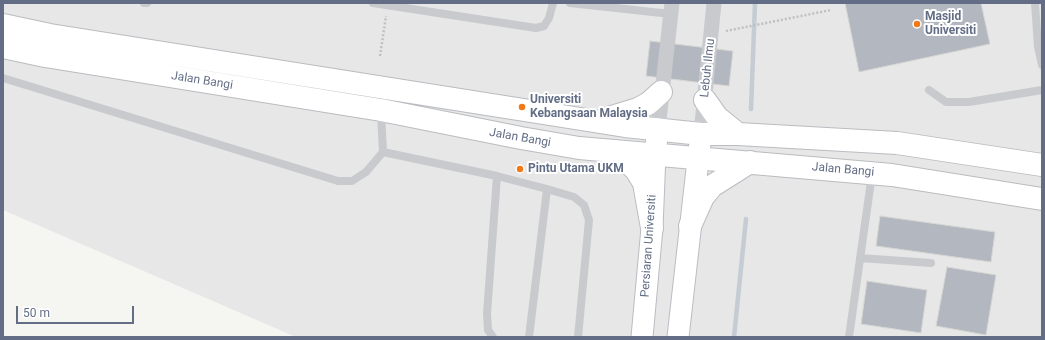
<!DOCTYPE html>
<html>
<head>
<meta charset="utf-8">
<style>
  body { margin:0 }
  #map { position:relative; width:1045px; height:340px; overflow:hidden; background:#f5f6f2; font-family:Roboto,sans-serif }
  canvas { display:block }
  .frame { position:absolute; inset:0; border:4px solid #636e86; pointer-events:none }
  .scale { position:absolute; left:16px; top:306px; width:118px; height:18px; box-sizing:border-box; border:2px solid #636e86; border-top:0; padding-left:5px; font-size:12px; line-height:14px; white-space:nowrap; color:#636e86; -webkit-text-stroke:3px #fff; paint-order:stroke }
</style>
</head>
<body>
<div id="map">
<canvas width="1045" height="340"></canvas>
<div class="frame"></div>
<div class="scale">50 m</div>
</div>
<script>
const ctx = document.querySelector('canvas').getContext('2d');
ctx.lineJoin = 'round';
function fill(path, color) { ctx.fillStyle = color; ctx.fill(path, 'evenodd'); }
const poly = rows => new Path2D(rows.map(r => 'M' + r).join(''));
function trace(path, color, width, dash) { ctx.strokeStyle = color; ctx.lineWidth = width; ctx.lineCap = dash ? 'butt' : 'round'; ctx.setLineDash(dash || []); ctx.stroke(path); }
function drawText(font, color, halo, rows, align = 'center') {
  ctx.font = font + ' Roboto,sans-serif'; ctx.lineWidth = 4; ctx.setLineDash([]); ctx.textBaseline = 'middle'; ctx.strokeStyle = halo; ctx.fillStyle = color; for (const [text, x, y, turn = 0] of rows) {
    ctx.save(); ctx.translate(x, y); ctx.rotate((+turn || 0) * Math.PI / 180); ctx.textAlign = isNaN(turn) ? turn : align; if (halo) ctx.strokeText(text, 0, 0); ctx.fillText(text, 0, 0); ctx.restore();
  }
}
const built = poly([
  [3,3,1042,3,1042,337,296,337,3,210]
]);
const stream = poly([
  [751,109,755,3],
  [734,337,746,219]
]);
const building = poly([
  [845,3,981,3,990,44,859,72,845,3],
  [650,41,733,51,729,86,646,76,650,41],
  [880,216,995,232,991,262,876,246,880,216],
  [947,267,996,275,986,335,936,326,947,267],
  [867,281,927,290,921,333,861,324,867,281]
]);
const path = poly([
  [726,31,831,10],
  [380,56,386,16]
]);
const lane = poly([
  [144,3,147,3],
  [373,3,536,28,544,26,549,18,553,3],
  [570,3,671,14],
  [1035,3,1038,47,1042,65],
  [3,78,338,181,352,181,366,172,383,152],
  [929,90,946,102,969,102,1042,90],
  [381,111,383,152,497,176,547,189,574,197,584,205,589,220,578,337],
  [860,258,931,263],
  [493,337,488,330,487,314,497,176],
  [529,337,547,189],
  [849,337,872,174]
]);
const street = poly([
  [658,129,672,3],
  [701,134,714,3]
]);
const secondary = poly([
  [642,337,652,228,655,154,658,129],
  [678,337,701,134]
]);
const primary = poly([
  [3,25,50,35,625,126,701,134,738,134,897,143,1042,165],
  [3,47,45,56,381,110,521,138,579,148,892,175,1042,199],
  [705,100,717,117,738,134],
  [605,119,638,109,649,103,661,92],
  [616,151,636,170,644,183,652,228],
  [690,226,703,197,712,186,750,162]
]);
const markers = [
  [917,24,4,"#f17918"],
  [522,107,4,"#f17918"],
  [520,169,4,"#f17918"]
];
const poiNames = [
  ["Masjid",925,17],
  ["Universiti",925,31],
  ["Universiti",530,100],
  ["Kebangsaan Malaysia",530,114],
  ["Pintu Utama UKM",528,169]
];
const streetNames = [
  ["Lebuh Ilmu",708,68,-84],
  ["Jalan Bangi",202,81,9],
  ["Jalan Bangi",520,138,10],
  ["Jalan Bangi",843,170,5],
  ["Persiaran Universiti",649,246,-86]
];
fill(built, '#e6e7e6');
trace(stream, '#c5ccd3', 4.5);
fill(building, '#b3b7bf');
trace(building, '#d7d7d5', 1);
trace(secondary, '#babcc3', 23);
trace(primary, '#babcc1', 24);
trace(path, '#bfc0c3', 2.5, [2, 2]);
trace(lane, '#c8cace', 8);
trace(street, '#c8cace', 15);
trace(secondary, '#fff', 21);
trace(primary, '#fff', 22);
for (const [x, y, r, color] of markers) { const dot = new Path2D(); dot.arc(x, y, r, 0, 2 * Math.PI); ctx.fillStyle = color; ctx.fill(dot); trace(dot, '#fff', 1.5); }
drawText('bold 12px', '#636e86', '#fff', poiNames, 'left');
drawText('12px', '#636e86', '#fff', streetNames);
</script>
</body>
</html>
